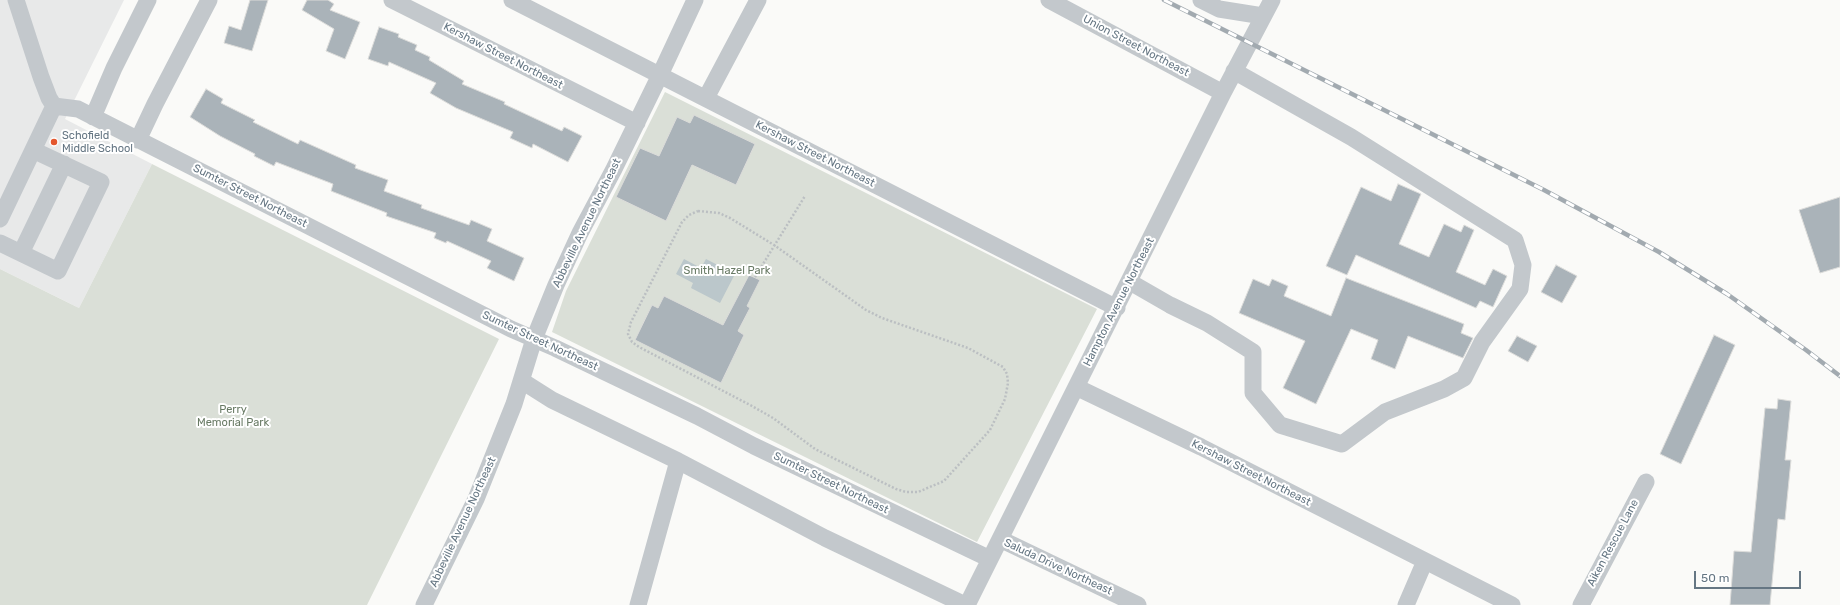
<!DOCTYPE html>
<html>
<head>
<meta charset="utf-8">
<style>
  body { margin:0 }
  #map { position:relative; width:1840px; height:605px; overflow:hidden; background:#fafaf8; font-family:Rubik,sans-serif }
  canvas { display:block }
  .scale { position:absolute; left:1694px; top:571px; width:107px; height:18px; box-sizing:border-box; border:2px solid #657683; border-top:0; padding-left:5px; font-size:12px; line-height:14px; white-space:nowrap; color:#657683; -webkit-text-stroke:3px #fff; paint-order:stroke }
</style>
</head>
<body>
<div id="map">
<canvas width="1840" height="605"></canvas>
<div class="scale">50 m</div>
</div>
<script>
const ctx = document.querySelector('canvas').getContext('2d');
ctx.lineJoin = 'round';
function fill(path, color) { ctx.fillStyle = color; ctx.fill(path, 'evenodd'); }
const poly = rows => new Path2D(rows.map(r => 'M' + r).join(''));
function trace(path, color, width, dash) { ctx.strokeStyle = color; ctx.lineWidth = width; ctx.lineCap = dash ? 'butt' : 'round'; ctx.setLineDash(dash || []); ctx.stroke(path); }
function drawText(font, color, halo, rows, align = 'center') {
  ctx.font = font + ' Rubik,sans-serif'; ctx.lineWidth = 4; ctx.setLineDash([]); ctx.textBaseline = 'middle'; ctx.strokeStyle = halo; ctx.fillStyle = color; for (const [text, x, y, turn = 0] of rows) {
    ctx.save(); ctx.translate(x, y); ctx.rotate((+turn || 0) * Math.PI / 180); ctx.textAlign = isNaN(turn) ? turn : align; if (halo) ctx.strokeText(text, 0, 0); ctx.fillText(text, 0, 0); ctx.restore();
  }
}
const built = poly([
  [0,0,124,0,65,119,152,164,79,308,0,269]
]);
const green = poly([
  [665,92,1097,309,977,542,552,332,566,291],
  [152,164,499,339,367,605,0,605,0,269,79,308]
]);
const water = poly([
  [684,259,701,268,706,259,735,274,720,303,691,288,693,283,676,274]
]);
const building = poly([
  [250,0,268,0,252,51,224,43,229,26,241,30,250,0],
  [307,0,328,0,334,4,330,10,360,22,345,59,326,51,334,29,302,10,307,0],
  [379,27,399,34,398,37,417,45,415,50,430,57,429,60,464,81,462,84,505,102,504,104,562,131,564,127,582,136,568,162,533,144,532,148,510,138,513,132,456,108,430,93,436,83,389,62,388,66,368,59,379,27],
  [206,89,223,99,221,103,255,120,253,122,298,144,300,140,356,165,355,168,388,180,384,191,422,205,421,208,469,225,471,220,492,229,487,241,524,258,514,281,487,268,491,261,447,241,446,243,434,238,436,233,386,216,387,213,331,191,333,184,276,162,274,166,254,156,255,154,220,136,190,117,206,89],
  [694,115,755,144,736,185,692,165,666,221,616,197,640,148,659,156,677,117,690,123,694,115],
  [1398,184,1421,194,1399,244,1429,257,1444,224,1461,232,1464,225,1474,230,1456,272,1485,285,1493,269,1507,276,1493,307,1480,301,1476,308,1356,255,1347,275,1326,266,1361,187,1391,201,1398,184],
  [1840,197,1840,267,1820,273,1799,210,1840,197],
  [1556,265,1577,276,1562,303,1541,292,1556,265],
  [749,275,760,280,747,306,750,308,738,331,744,335,721,383,635,340,652,305,658,308,664,296,723,325,749,275],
  [1346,278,1464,324,1461,333,1473,338,1463,358,1408,336,1395,369,1371,359,1378,340,1351,329,1316,404,1283,388,1305,341,1239,313,1253,279,1269,286,1272,279,1288,286,1284,296,1331,316,1346,278],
  [1714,335,1735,345,1681,464,1660,454,1714,335],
  [1517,336,1537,346,1528,362,1508,351,1517,336],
  [1778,399,1791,401,1785,460,1791,460,1785,520,1778,519,1770,605,1730,605,1734,551,1751,552,1765,408,1777,409,1778,399]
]);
const path = poly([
  [698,211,719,213,730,218,774,245,866,310,882,318,968,348,1003,367,1007,374,1008,383,1005,399,990,430,944,481,918,492,906,492,896,489,815,449,773,418,752,406,639,347,632,342,628,334,631,322,682,222,689,215,698,211],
  [755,277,805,196]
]);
const minor = poly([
  [16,0,41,77,49,98,54,106],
  [392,0,637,123],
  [512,0,1117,308],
  [1049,0,1223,93],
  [1201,0,1219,9,1263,16],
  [706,98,758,0],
  [54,106,78,109,511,329,555,348,697,416,754,446,990,559],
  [93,117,114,68,148,0],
  [138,140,155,104,209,0],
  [0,219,54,106],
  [0,243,58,271,101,182,33,150],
  [21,253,64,164],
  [1130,282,1170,305,1207,323,1253,352,1253,393,1280,425,1342,444,1385,412,1444,389,1464,378,1482,342,1520,289,1523,265,1515,240,1351,137,1234,71],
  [522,381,552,400,678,461,825,538,965,605],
  [1076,387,1201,447,1512,605],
  [1000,539,1138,605],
  [424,605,476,499,514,404,534,339,556,285,580,233,614,169,660,75,695,0],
  [638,605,678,461],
  [967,605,1223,93,1272,0],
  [1406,605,1425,561],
  [1581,605,1646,482]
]);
const rail = poly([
  [1164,0,1544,190,1659,252,1727,294,1806,350,1840,376]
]);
const markers = [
  [54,142,4,"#e4572e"]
];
const streetNames = [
  ["Union Street Northeast",1136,46,28],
  ["Kershaw Street Northeast",503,56,27],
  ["Kershaw Street Northeast",815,154,27],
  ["Sumter Street Northeast",250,196,27],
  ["Abbeville Avenue Northeast",587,223,-64],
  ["Hampton Avenue Northeast",1119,302,-63],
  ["Sumter Street Northeast",540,341,25],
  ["Kershaw Street Northeast",1251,473,27],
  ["Sumter Street Northeast",831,483,26],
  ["Abbeville Avenue Northeast",463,522,-65],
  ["Aiken Rescue Lane",1613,543,-62],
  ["Saluda Drive Northeast",1058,567,25]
];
const poiNames = [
  ["Schofield",62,136],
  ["Middle School",62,149]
];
const parkNames = [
  ["Smith Hazel Park",727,271],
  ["Perry",233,410],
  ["Memorial Park",233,423]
];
fill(built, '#e8e9e9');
fill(green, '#dadfd7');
fill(water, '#bbc7cb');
fill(building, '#aab3b9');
trace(building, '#dcdcda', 1);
trace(path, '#bbbfc2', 2.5, [2, 2]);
trace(minor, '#c3c8cc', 17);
trace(rail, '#a2aab0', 4.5);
trace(rail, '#fff', 3, [9]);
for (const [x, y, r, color] of markers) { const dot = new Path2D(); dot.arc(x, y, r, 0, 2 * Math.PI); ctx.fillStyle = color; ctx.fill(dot); trace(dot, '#fff', 1.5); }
drawText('11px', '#657683', '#fff', streetNames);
drawText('11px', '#657683', '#fff', poiNames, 'left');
drawText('11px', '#687a64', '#fff', parkNames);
</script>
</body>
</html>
